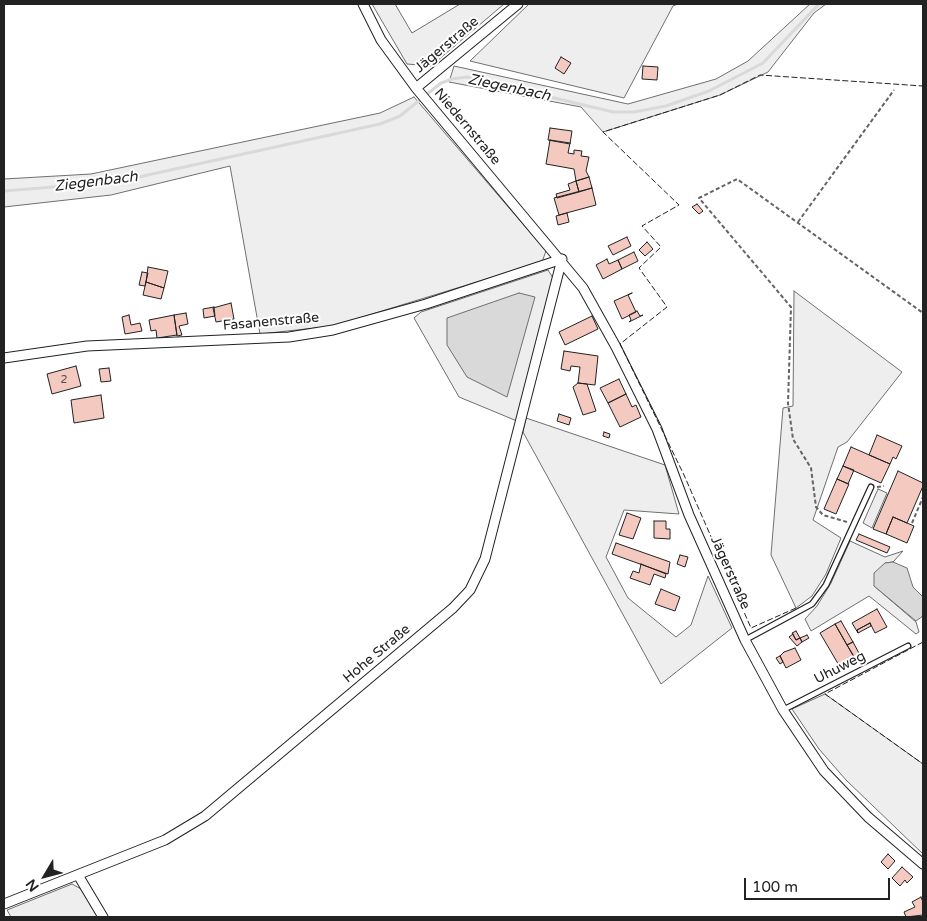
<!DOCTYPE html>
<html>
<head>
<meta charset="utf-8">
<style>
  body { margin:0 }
  #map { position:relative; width:927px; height:921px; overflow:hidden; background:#fff; font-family:"Varela Round",sans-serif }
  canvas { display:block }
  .frame { position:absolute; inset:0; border:5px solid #222; pointer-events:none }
  .north { position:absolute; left:20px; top:851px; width:50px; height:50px; -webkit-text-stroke:4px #fff; paint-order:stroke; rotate:233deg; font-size:14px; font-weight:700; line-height:20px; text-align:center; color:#222 }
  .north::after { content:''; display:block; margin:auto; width:18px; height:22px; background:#222; clip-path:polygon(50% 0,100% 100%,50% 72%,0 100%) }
  .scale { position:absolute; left:744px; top:878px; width:146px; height:22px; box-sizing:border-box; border:2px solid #222; border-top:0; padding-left:6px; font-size:15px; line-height:18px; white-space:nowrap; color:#222; -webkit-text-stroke:4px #fff; paint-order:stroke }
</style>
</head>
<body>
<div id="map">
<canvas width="927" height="921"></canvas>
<div class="frame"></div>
<div class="north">N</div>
<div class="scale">100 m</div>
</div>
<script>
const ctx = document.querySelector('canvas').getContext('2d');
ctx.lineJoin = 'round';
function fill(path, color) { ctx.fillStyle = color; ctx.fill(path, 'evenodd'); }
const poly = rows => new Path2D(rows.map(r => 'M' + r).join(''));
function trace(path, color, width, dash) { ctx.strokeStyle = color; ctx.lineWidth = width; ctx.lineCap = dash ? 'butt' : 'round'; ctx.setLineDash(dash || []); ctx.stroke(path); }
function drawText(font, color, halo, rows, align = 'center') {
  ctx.font = font + ' "Varela Round",sans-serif'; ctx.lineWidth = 4; ctx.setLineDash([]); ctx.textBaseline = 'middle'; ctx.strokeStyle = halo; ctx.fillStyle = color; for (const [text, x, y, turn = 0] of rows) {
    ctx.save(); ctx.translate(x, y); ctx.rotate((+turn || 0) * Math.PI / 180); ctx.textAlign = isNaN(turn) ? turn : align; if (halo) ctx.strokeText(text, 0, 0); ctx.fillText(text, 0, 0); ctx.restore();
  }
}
const green = poly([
  [372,4,395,4,412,33,460,4,504,4,431,66,407,64,372,4],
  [529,4,678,4,673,6,624,98,470,61,529,4],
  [810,4,826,4,814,13,768,72,720,95,603,132,581,107,449,82,454,66,628,104,716,79,748,61,810,4],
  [414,97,546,251,542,262,333,326,260,334,230,166,111,195,4,207,4,179,91,174,380,113,414,97],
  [548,270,553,278,517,421,459,397,414,318,421,312,548,270],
  [794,291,902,372,847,442,838,447,813,520,841,538,826,574,812,596,796,608,771,555,783,408,793,406,794,291],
  [526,418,665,465,679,514,624,510,606,557,628,598,676,637,691,625,708,576,732,628,661,684,523,432,526,418],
  [850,541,885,557,903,551,893,562,885,563,874,586,916,622,919,632,916,634,869,596,811,631,805,619,817,606,831,583,850,541],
  [825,694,923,764,923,854,846,780,819,749,792,709,825,694],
  [72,884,81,889,98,917,11,917,7,910,72,884]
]);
const parking = poly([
  [878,489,887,493,872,528,863,523,878,489]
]);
const water = poly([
  [519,293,535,297,507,397,467,377,447,345,447,318,519,293],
  [893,562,907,568,913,587,923,597,923,616,916,621,874,586,874,573,885,563,893,562]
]);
const stream = poly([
  [4,191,116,182,380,124,400,116,441,83,452,79,467,77,613,112,634,112,666,106,709,91,763,63,819,4]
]);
const building = poly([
  [561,57,571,63,564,74,555,68,561,57],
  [643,66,658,67,657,80,642,79,643,66],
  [550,128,572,131,570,144,548,140,550,128],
  [550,140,570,143,568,153,574,154,574,150,582,151,581,156,589,157,586,171,589,177,576,181,574,169,546,164,550,140],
  [589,177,592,188,579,192,576,181,589,177],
  [576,181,579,192,557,198,556,194,570,190,568,184,576,181],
  [592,188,596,205,559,215,554,198,592,188],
  [697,204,703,211,699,214,692,207,697,204],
  [567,213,569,222,558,225,556,216,567,213],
  [627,237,631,246,613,255,608,246,627,237],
  [647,242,653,249,645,256,639,250,647,242],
  [634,252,638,261,622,269,618,260,634,252],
  [607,259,609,264,618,260,622,269,603,279,596,265,607,259],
  [148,267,168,271,164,288,146,282,148,267],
  [142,272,148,273,145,286,139,285,142,272],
  [146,282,164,288,161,299,143,295,146,282],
  [632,293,628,295,636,312,622,319,614,301,632,293],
  [231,303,234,319,216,322,213,308,231,303],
  [214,307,215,316,204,318,203,309,214,307],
  [637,311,640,316,643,315,629,322,631,320,629,315,637,311],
  [186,313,188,324,179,326,182,335,177,336,174,315,186,313],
  [129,315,131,325,140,323,142,331,125,334,122,317,129,315],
  [174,315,177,335,157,338,156,330,151,331,149,320,174,315],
  [592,316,598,329,565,345,559,332,592,316],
  [564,351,598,356,595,385,578,383,580,367,571,366,570,371,561,369,564,351],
  [76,366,81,386,52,394,47,374,76,366],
  [109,368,111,381,101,382,99,369,109,368],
  [619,379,626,394,608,403,600,388,619,379],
  [578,383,587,384,596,411,583,415,573,387,578,383],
  [626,394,632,407,636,405,641,417,620,427,608,403,626,394],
  [101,395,104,418,74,423,71,400,101,395],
  [559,414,571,418,569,425,557,421,559,414],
  [604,432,610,434,609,438,603,436,604,432],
  [877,435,902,446,896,459,893,457,890,464,869,455,877,435],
  [851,447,890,464,881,483,843,466,851,447],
  [843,466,854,470,848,484,837,479,843,466],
  [898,471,923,483,923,486,907,523,893,517,886,534,873,529,898,471],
  [837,479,849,484,836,514,824,509,837,479],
  [627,513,641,518,633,539,619,535,627,513],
  [893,517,914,526,907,543,886,534,893,517],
  [654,521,666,521,666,529,670,529,670,539,654,538,654,521],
  [859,534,890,547,887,553,856,540,859,534],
  [616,543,670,562,668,574,612,554,616,543],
  [680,555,688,557,685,567,677,564,680,555],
  [641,564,666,574,665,578,654,574,650,585,630,578,633,571,639,573,641,564],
  [661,589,680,597,675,611,655,604,661,589],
  [877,609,887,627,875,633,870,623,857,630,858,633,852,623,877,609],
  [841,621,853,642,847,645,835,624,841,621],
  [870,623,871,626,858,633,857,630,870,623],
  [835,624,855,659,840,667,820,633,835,624],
  [796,631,800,638,796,640,792,633,796,631],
  [793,634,796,640,800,638,802,642,797,646,789,637,793,634],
  [807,635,809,638,802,642,800,638,807,635],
  [853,642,860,655,855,658,847,645,853,642],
  [795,648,801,660,786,668,780,656,784,652,795,648],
  [780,656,783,662,780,664,776,658,780,656],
  [888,854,895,861,888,869,881,862,888,854],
  [902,867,913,877,907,883,905,880,900,886,892,878,902,867],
  [921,897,923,902,923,915,906,917,904,912,915,907,912,902,921,897]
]);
const path = poly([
  [798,222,894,90],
  [877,487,884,486],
  [847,522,823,515,816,507,811,468,793,439,788,403,791,307,699,198,737,179,923,313],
  [912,523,923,497]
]);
const service = poly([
  [745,640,812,604,826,585,871,487],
  [783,710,908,646]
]);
const minor = poly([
  [363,4,381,40,416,88,583,288,616,347,657,429,689,515,745,640,783,710,824,771,868,817,923,864],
  [416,88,518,4],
  [4,358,87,346,289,337,333,330,426,304,562,259],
  [78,875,103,917],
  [4,904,165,840,205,816,453,608,470,590,485,559,562,259]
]);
const fence = poly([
  [796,608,751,628,684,475,620,344,667,307,639,268,661,247,642,226,679,205,603,132,720,95,760,75,923,86],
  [923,642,825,694,923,764]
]);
const numberNames = [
  ["2",64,380]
];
const streetNames = [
  ["Jägerstraße",447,45,-40],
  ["Niedernstraße",467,127,50],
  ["Fasanenstraße",271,322,-5],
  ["Jägerstraße",730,573,66],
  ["Hohe Straße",377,654,-40],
  ["Uhuweg",840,668,-27]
];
const waterNames = [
  ["Ziegenbach",509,88,12],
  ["Ziegenbach",96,182,-7]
];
fill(green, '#eee');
trace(green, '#6f6f6f', 1);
fill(parking, '#ededed');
trace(parking, '#6f6f6f', 1);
fill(water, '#d9d9d9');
trace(water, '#6f6f6f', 1);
trace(stream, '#d9d9d9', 3);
fill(building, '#f3c9c0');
trace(building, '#222', 1);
trace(service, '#222', 7);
trace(minor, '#222', 11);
trace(path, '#646464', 2, [4, 2.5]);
trace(service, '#fff', 4.5);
trace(minor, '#fff', 9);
trace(fence, '#222', 1, [6, 2.5]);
drawText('11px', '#564c4a', null, numberNames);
drawText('14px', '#222', '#fff', streetNames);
drawText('italic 15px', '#222', '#fff', waterNames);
</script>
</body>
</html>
